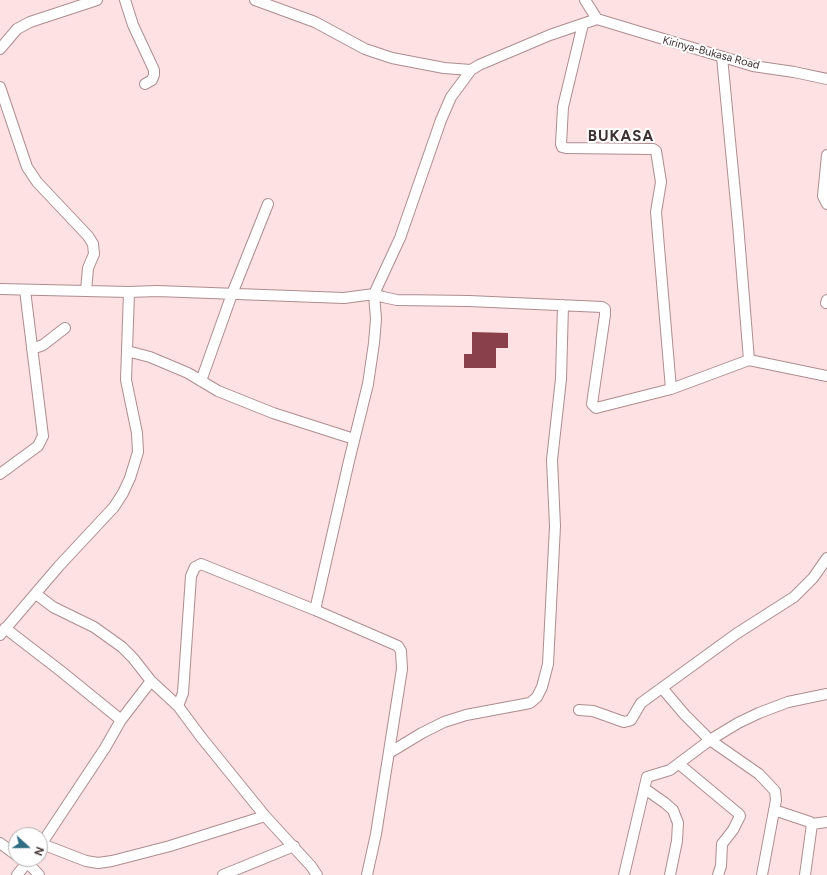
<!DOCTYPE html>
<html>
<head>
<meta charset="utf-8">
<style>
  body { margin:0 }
  #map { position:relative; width:827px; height:875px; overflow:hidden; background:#fde1e3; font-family:Figtree,sans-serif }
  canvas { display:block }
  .north { position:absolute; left:8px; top:827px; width:40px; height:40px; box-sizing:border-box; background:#fff; border:1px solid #b2adad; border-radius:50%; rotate:111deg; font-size:11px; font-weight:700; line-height:16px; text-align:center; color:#3e3132 }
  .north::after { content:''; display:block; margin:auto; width:14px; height:18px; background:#2e6d82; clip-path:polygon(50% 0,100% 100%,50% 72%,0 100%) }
</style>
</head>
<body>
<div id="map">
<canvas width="827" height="875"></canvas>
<div class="north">N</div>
</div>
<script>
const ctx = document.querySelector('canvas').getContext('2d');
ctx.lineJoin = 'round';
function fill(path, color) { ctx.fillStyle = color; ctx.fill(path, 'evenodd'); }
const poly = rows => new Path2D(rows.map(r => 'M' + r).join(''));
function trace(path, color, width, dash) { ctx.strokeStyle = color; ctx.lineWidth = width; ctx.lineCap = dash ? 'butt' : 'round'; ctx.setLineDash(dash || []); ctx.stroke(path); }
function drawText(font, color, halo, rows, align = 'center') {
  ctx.font = font + ' Figtree,sans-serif'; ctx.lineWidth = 4; ctx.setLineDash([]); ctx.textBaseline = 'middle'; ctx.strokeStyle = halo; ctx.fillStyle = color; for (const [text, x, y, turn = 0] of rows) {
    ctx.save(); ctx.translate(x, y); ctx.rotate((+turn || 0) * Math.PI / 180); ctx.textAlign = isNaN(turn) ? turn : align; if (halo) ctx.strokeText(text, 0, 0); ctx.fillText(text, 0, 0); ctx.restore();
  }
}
const building = poly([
  [472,332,508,333,508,348,496,348,496,368,464,368,464,354,472,354]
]);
const minor = poly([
  [125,0,133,25,154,70,154,75,152,80,145,84],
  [255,0,315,22,365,49,392,58,444,68,471,70],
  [585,0,597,19],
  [597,19,753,66,794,72,827,79],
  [583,24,563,107,561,144,562,147,566,148,653,149,656,151,661,182,656,212,671,389],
  [0,49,17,29,30,22,97,0],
  [722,57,738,224,749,360],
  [0,87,27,167,37,182,88,236,93,244,94,254,88,268,86,291],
  [827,155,823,196,827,204],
  [0,289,129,292,157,291,344,298,374,294,383,297,397,300,469,301,602,307,605,309,605,315,592,404,596,408,671,389,749,360,827,376],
  [826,303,827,300],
  [32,349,43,345,65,328],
  [127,351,150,357,188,373,218,391,273,413,354,439],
  [201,381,232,294,268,204],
  [0,474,38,446,43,436,25,290],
  [36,594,53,607,94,627,122,647,133,658,151,681,178,706,201,737,265,816,311,866,317,875],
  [315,610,349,461,368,384,374,343,376,319,374,294,400,238,441,120,451,97,471,70,479,65,550,35,597,19],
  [5,628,62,672,121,720],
  [0,635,59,566,114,507,123,493,130,478,138,452,137,433,126,380,129,292],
  [662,688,685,715,710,740,759,774,775,791,776,800,762,875],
  [178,706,183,693,191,576,195,567,201,564,315,610,398,646,401,651,402,669,376,834,367,875],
  [579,710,593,711,624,722,628,721,631,720,641,703,736,634,794,597,813,578,827,558],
  [389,753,422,733,444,722,466,715,530,703,537,697,542,687,548,664,555,526,552,460,561,379,563,305],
  [679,764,739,814,740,816,733,830,722,844,721,866,718,875],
  [645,789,665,803,673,810,678,823,677,841,670,875],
  [774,810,810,822,812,824,805,875],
  [812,824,827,822],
  [0,843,16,855],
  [42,844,86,861,98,863,112,861,170,846,265,816],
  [40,846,105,748,121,720,151,681],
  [27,862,39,875],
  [17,875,30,859],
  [223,875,294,846],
  [624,875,647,777,670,770,710,740,738,723,759,713,788,702,827,694]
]);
const streetNames = [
  ["Kirinya-Bukasa Road",711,53,15]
];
const districtNames = [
  ["BUKASA",621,137]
];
fill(building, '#8a404b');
trace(minor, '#ae8d90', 12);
trace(minor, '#fff', 10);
drawText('11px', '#3e3132', '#fff', streetNames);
ctx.letterSpacing = '1px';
drawText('bold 15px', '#3e3132', '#fff', districtNames);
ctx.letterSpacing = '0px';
</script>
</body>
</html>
